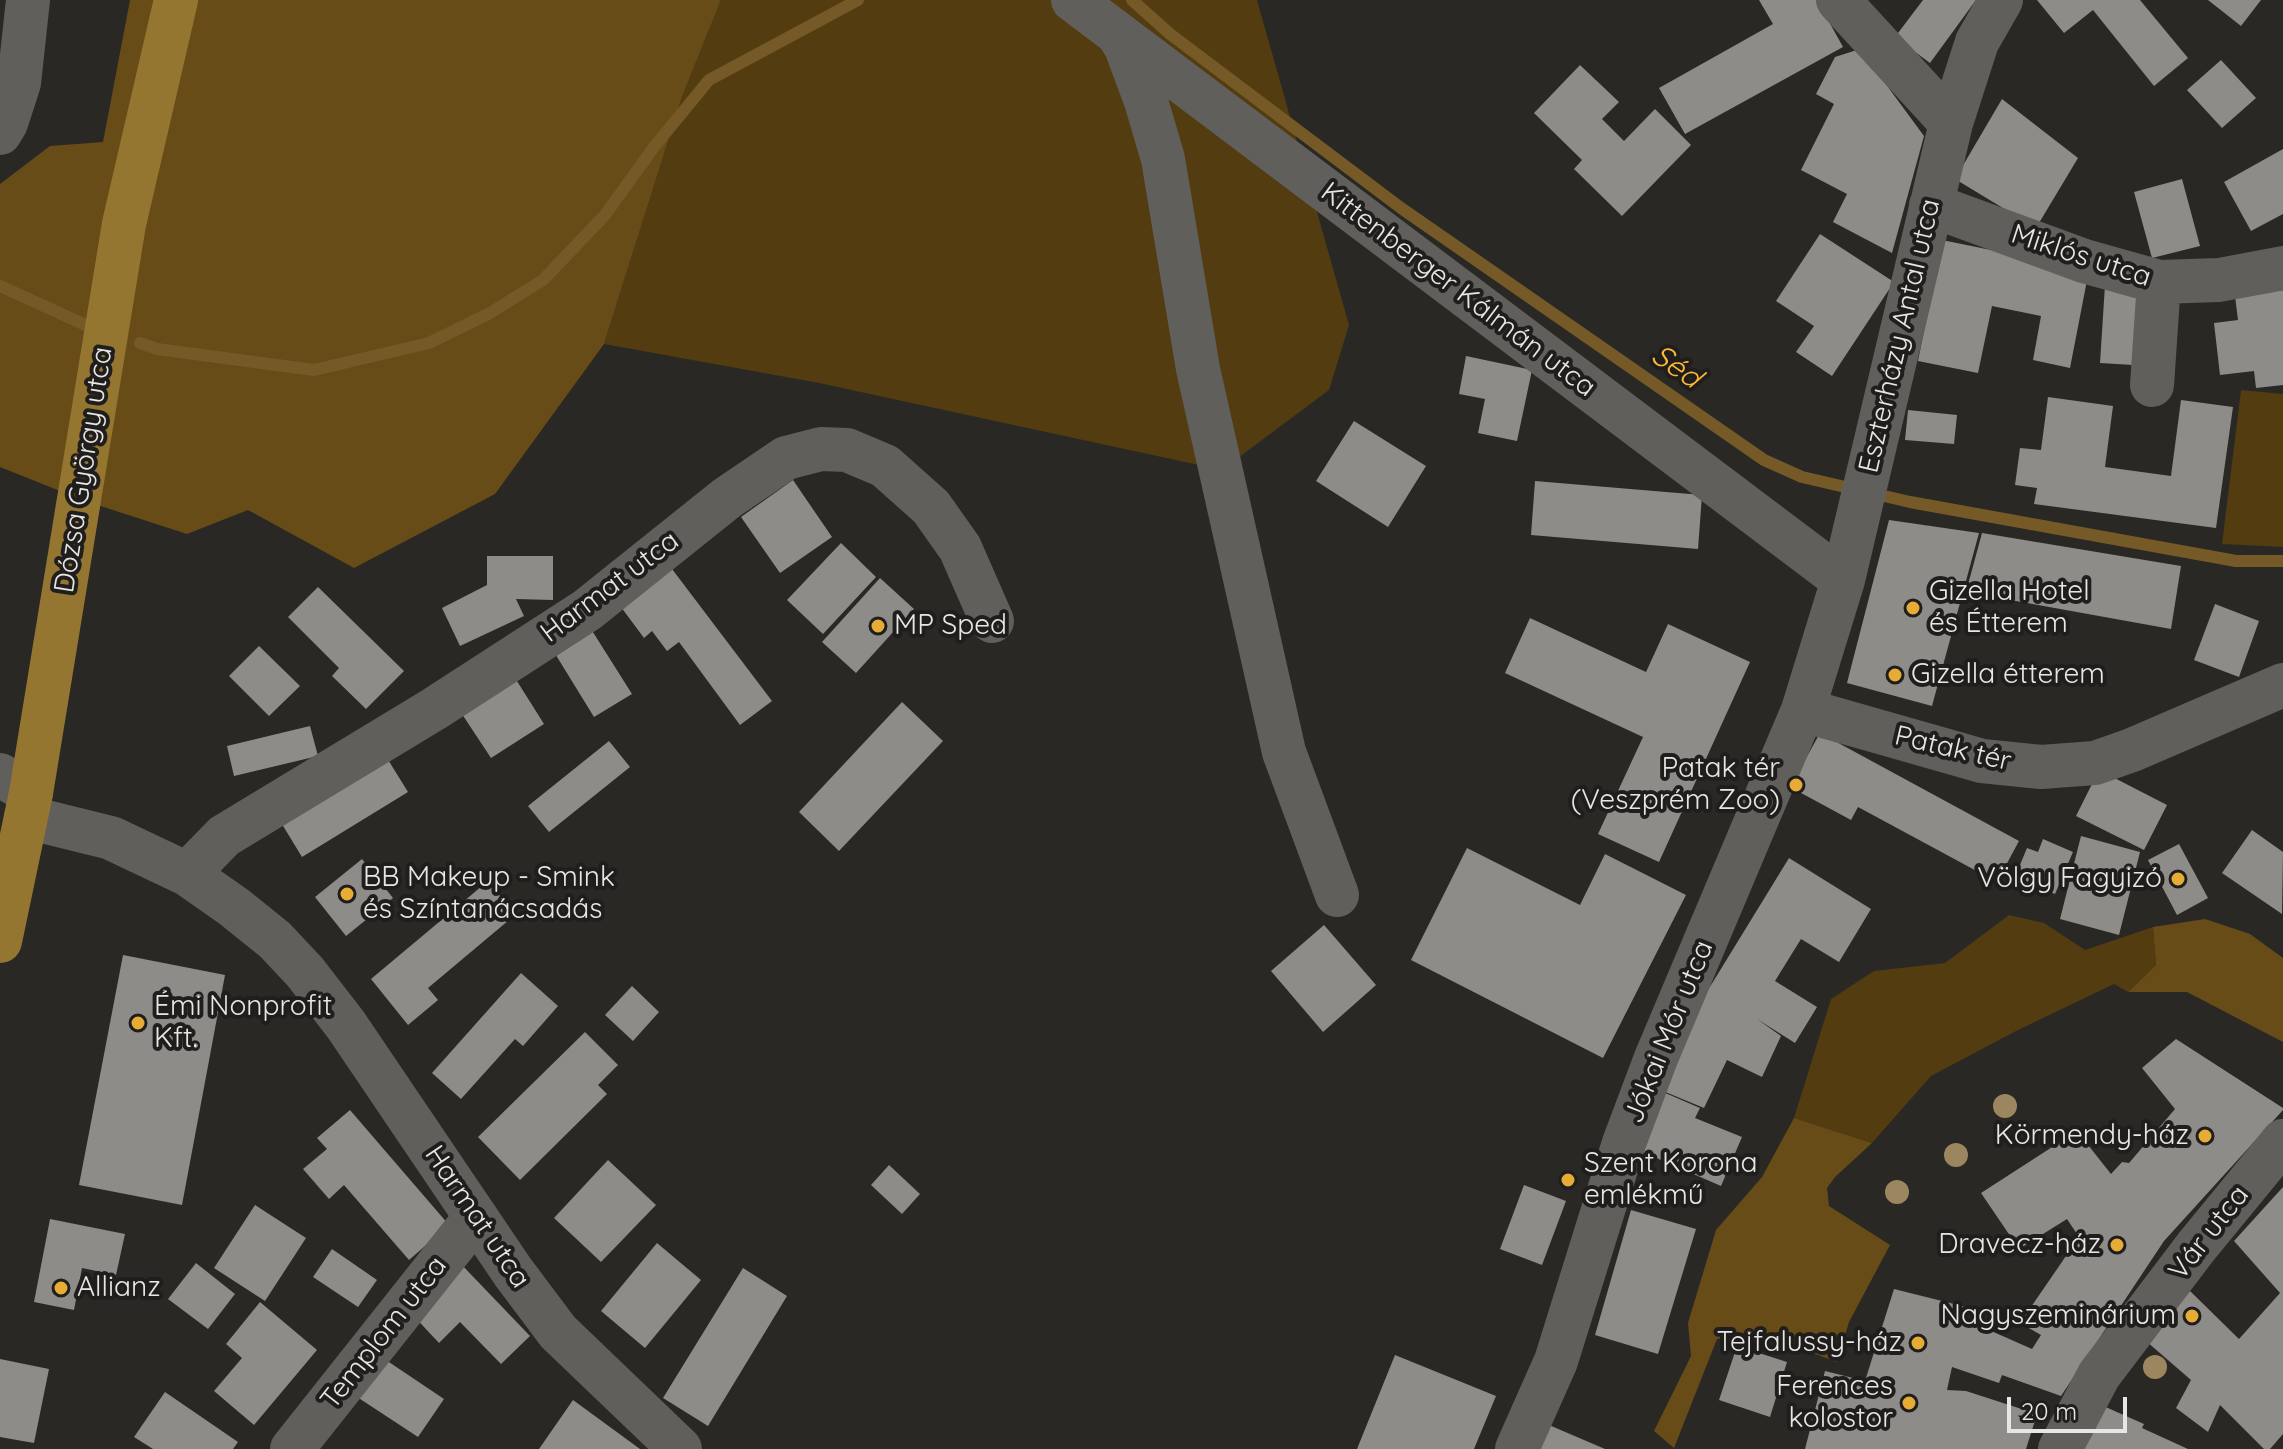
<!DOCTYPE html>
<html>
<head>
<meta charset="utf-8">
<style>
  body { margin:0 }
  #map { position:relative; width:2283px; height:1449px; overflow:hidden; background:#292825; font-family:Quicksand,sans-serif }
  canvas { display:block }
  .scale { position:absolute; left:2007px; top:1397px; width:120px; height:36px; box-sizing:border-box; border:4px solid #e7e6e5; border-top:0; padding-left:10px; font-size:24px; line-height:28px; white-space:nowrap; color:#e7e6e5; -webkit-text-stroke:6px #201e1c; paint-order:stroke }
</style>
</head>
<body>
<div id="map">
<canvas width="2283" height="1449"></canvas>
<div class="scale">20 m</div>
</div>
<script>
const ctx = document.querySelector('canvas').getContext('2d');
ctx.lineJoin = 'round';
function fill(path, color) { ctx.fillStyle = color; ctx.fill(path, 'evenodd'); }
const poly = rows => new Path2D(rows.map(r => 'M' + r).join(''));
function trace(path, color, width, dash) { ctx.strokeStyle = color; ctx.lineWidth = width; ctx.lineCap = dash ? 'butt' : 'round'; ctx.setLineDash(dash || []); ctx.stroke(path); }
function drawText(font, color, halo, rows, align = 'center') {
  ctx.font = font + ' Quicksand,sans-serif'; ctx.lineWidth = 8; ctx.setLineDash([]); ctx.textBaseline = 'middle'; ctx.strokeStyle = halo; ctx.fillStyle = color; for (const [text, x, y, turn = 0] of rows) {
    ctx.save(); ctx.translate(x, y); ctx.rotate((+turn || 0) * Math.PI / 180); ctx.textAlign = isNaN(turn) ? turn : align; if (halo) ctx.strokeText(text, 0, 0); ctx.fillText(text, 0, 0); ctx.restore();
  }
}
const green = poly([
  [721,0,1257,0,1349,325,1329,390,1222,470,819,383,604,344,682,97],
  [2241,390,2283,394,2283,547,2222,544],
  [2009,915,2044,923,2085,950,2153,927,2156,965,2128,992,2114,984,2018,1030,1931,1076,1872,1143,1794,1118,1831,999,1874,971,1945,963]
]);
const forest = poly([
  [130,0,721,0,682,97,604,344,495,494,354,568,248,510,187,534,85,501,0,467,0,184,50,146,103,142],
  [2205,919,2250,934,2283,958,2283,1042,2187,992,2128,992,2156,965,2153,927],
  [1794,1118,1872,1143,1835,1177,1827,1188,1829,1206,1890,1245,1849,1322,1837,1362,1764,1335,1742,1333,1717,1339,1674,1448,1654,1431,1691,1356,1688,1323,1716,1230,1762,1177]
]);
const stream = poly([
  [1132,0,1170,34,1401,208,1764,460,1802,477,1910,502,2236,561,2283,561],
  [0,286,92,328],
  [140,343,157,349,314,370,429,343,490,313,543,280,605,215,654,147,709,80,858,0]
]);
const building = poly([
  [1759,0,1817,0,1843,47,1685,134,1659,88,1773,24],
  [1923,0,1976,0,1930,63,1895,37],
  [2037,0,2140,0,2188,58,2154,86,2093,10,2064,33],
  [2208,0,2261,0,2241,26],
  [1860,49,1924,136,1892,253,1833,222,1847,194,1801,170,1834,104,1816,94,1835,57],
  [2221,60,2256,98,2222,128,2187,90],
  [1580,65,1619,102,1602,119,1624,141,1655,109,1691,145,1622,216,1574,169,1582,160,1534,113],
  [2002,99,2078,158,2036,228,1955,179],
  [2283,149,2283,214,2251,231,2224,182],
  [2182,179,2200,246,2152,258,2134,192],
  [1820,234,1894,282,1832,376,1796,352,1814,326,1776,301],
  [1942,240,2089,270,2070,368,2033,360,2041,316,1992,306,1978,373,1918,361],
  [2105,285,2151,288,2133,365,2100,363],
  [2283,290,2283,385,2256,388,2254,371,2220,375,2214,323,2238,320,2235,296],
  [1466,356,1532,370,1517,441,1478,433,1485,399,1459,394],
  [2048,397,2113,406,2105,467,2171,476,2181,400,2233,407,2216,528,2034,504,2037,488,2015,485,2020,448,2041,450],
  [1908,410,1957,415,1954,444,1905,440],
  [1354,421,1426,466,1388,527,1316,481],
  [793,480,832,537,780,573,741,517],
  [1535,481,1702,495,1698,549,1531,535],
  [1889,520,1979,533,1932,706,1847,683],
  [1982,533,2181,566,2171,629,1966,592],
  [841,543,876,577,823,634,787,600],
  [487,556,553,556,553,600,516,599,524,616,460,646,442,608,487,585],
  [669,565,772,701,740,725,679,642,667,651,652,631,644,638,618,603],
  [880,578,914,609,856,673,822,642],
  [318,587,404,671,366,709,332,676,339,668,288,617],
  [2215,604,2259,621,2239,677,2194,660],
  [1530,618,1646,672,1668,624,1750,662,1659,862,1598,834,1643,737,1505,673],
  [591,629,632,694,594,717,554,652],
  [259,646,300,686,269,716,229,676],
  [510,670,544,724,491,758,456,705],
  [902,702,943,741,839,851,799,812],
  [310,726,318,756,234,776,227,746],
  [1820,733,2019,841,1997,882,1858,807,1851,820,1790,787],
  [609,741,630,767,549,832,528,806],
  [382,750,408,792,302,857,277,816],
  [2099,770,2167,805,2144,850,2076,816],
  [2252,830,2283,852,2282,914,2222,873],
  [2081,836,2140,852,2119,935,2060,919],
  [2043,839,2073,852,2055,894,2015,877,2027,848,2038,852],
  [2179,844,2208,898,2177,915,2148,860],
  [1467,848,1580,905,1605,854,1686,895,1603,1058,1411,960],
  [1789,858,1871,909,1839,962,1801,939,1775,981,1817,1007,1795,1043,1757,1019,1781,1036,1762,1077,1727,1060,1704,1108,1663,1091,1708,990],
  [362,859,393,898,346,936,315,897],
  [488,881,515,915,428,988,438,1000,408,1025,371,979],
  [1324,925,1376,985,1323,1032,1271,971],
  [123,955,225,975,182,1205,79,1185],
  [521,973,558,1006,523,1046,515,1039,461,1099,432,1073],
  [632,986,659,1012,633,1041,605,1015],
  [585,1032,618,1065,598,1085,607,1094,520,1180,478,1137],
  [2176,1039,2283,1108,2283,1110,2164,1241,2061,1396,2002,1375,1999,1383,1952,1367,1947,1390,1966,1391,2037,1414,2026,1449,1805,1449,1825,1371,1865,1381,1894,1289,1966,1307,1964,1319,2032,1349,2041,1335,2020,1323,2079,1237,2067,1219,2019,1249,1981,1193,2077,1131,2111,1174,2122,1162,2129,1163,2175,1109,2142,1068],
  [1663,1092,1700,1108,1695,1118,1742,1137,1721,1186,1638,1150],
  [350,1110,449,1225,409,1260,344,1185,329,1199,303,1169,327,1149,317,1138],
  [608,1160,656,1205,601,1262,554,1218],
  [889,1165,920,1194,902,1214,871,1185],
  [1524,1185,1566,1201,1542,1265,1500,1249],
  [2283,1187,2283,1434,2270,1449,2264,1449,2220,1405,2208,1432,2176,1408,2191,1380,2146,1341,2190,1291,2239,1339,2280,1293,2234,1241],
  [255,1205,306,1238,265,1301,214,1268],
  [1631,1210,1696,1229,1658,1354,1595,1335],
  [50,1219,125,1234,116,1275,82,1268,74,1310,34,1302],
  [657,1243,701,1280,645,1348,601,1311],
  [332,1249,377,1280,358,1307,313,1277],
  [196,1263,235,1294,208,1329,168,1299],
  [460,1263,530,1336,501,1364,460,1322,439,1343,410,1312],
  [743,1268,787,1296,708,1426,663,1398],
  [260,1302,317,1350,254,1425,214,1391,242,1358,226,1344],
  [1737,1346,1787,1362,1770,1417,1719,1400],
  [377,1354,444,1399,418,1437,351,1393],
  [1395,1355,1496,1396,1474,1449,1357,1449],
  [0,1359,49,1369,34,1443,0,1437],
  [165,1392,238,1442,233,1449,153,1449,134,1437],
  [573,1400,640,1449,539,1449],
  [2101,1405,2144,1424,2142,1428,2188,1449,2081,1449],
  [1549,1425,1605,1449,1538,1449]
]);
const minor = poly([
  [1073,0,1843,580],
  [1838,0,1951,123],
  [1119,36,1126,47,1146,101,1163,159,1198,369,1284,752,1337,895],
  [0,133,6,123,19,83,28,0],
  [1931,205,2084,261,2159,282,2219,280,2283,268],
  [2152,385,2159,282],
  [1803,710,1982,761,2041,767,2095,763,2132,750,2283,685],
  [0,775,31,793],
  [26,817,111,838,187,874,234,907,275,940,305,972,346,1025,513,1272,558,1332,680,1449],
  [187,874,224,836,434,709,587,610,727,498,786,458,821,449,847,450,885,466,931,507,960,548,992,621],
  [292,1449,476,1217],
  [1517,1449,1556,1361,1624,1143,1656,1058,1803,710,1843,580,1951,123,1977,42,2001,0],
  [2060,1449,2099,1375,2196,1247,2283,1141]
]);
const major = poly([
  [0,941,31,793,124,224,176,0]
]);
const trees = [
  [2005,1106],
  [1956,1155],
  [1897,1192],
  [2155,1367]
];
const markers = [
  [1913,608,8,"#e7ac36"],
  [878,626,8,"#e7ac36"],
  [1895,675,8,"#e7ac36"],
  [1796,785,8,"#e7ac36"],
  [2178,879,8,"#e7ac36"],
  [347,894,8,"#e7ac36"],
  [138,1023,8,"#e7ac36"],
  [2205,1136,8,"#e7ac36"],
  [1568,1180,8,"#e7ac36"],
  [2117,1245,8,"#e7ac36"],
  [61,1288,8,"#e7ac36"],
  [2192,1316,8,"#e7ac36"],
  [1918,1343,8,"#e7ac36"],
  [1909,1403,8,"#e7ac36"]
];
const streetNames = [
  ["Miklós utca",2081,256,18],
  ["Kittenberger Kálmán utca",1458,290,37],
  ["Eszterházy Antal utca",1900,336,-77],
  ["Dózsa György utca",84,470,-81],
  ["Harmat utca",610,587,-37],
  ["Patak tér",1953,749,13],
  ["Jókai Mór utca",1669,1032,-68],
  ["Harmat utca",477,1217,56],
  ["Vár utca",2209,1233,-52],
  ["Templom utca",384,1333,-52]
];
const poiNames = [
  ["Gizella Hotel",1929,592],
  ["és Étterem",1929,624],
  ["MP Sped",894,626],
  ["Gizella étterem",1911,675],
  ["Patak tér",1780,769,"right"],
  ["(Veszprém Zoo)",1780,801,"right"],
  ["BB Makeup - Smink",363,878],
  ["és Színtanácsadás",363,910],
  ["Völgy Fagyizó",2162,879,"right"],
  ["Émi Nonprofit",154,1007],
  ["Kft.",154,1039],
  ["Körmendy-ház",2189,1136,"right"],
  ["Szent Korona",1584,1164],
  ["emlékmű",1584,1196],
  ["Dravecz-ház",2101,1245,"right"],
  ["Allianz",77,1288],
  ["Nagyszeminárium",2176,1316,"right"],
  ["Tejfalussy-ház",1902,1343,"right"],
  ["Ferences",1893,1387,"right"],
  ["kolostor",1893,1419,"right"]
];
const waterNames = [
  ["Séd",1676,367,35]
];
fill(green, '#523c10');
fill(forest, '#674c18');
trace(stream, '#755a27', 12);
fill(building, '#8e8c89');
trace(minor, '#615f5c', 44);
trace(major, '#957631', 44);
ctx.fillStyle = '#9c8660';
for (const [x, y] of trees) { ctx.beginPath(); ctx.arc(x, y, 12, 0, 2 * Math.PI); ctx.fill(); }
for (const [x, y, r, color] of markers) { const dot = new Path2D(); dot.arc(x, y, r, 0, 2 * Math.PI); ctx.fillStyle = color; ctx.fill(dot); trace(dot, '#201e1c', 3); }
drawText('28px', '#e7e6e5', '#201e1c', streetNames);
drawText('28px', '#e7e6e5', '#201e1c', poiNames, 'left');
drawText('italic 30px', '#fbba33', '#201e1c', waterNames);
</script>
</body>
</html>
